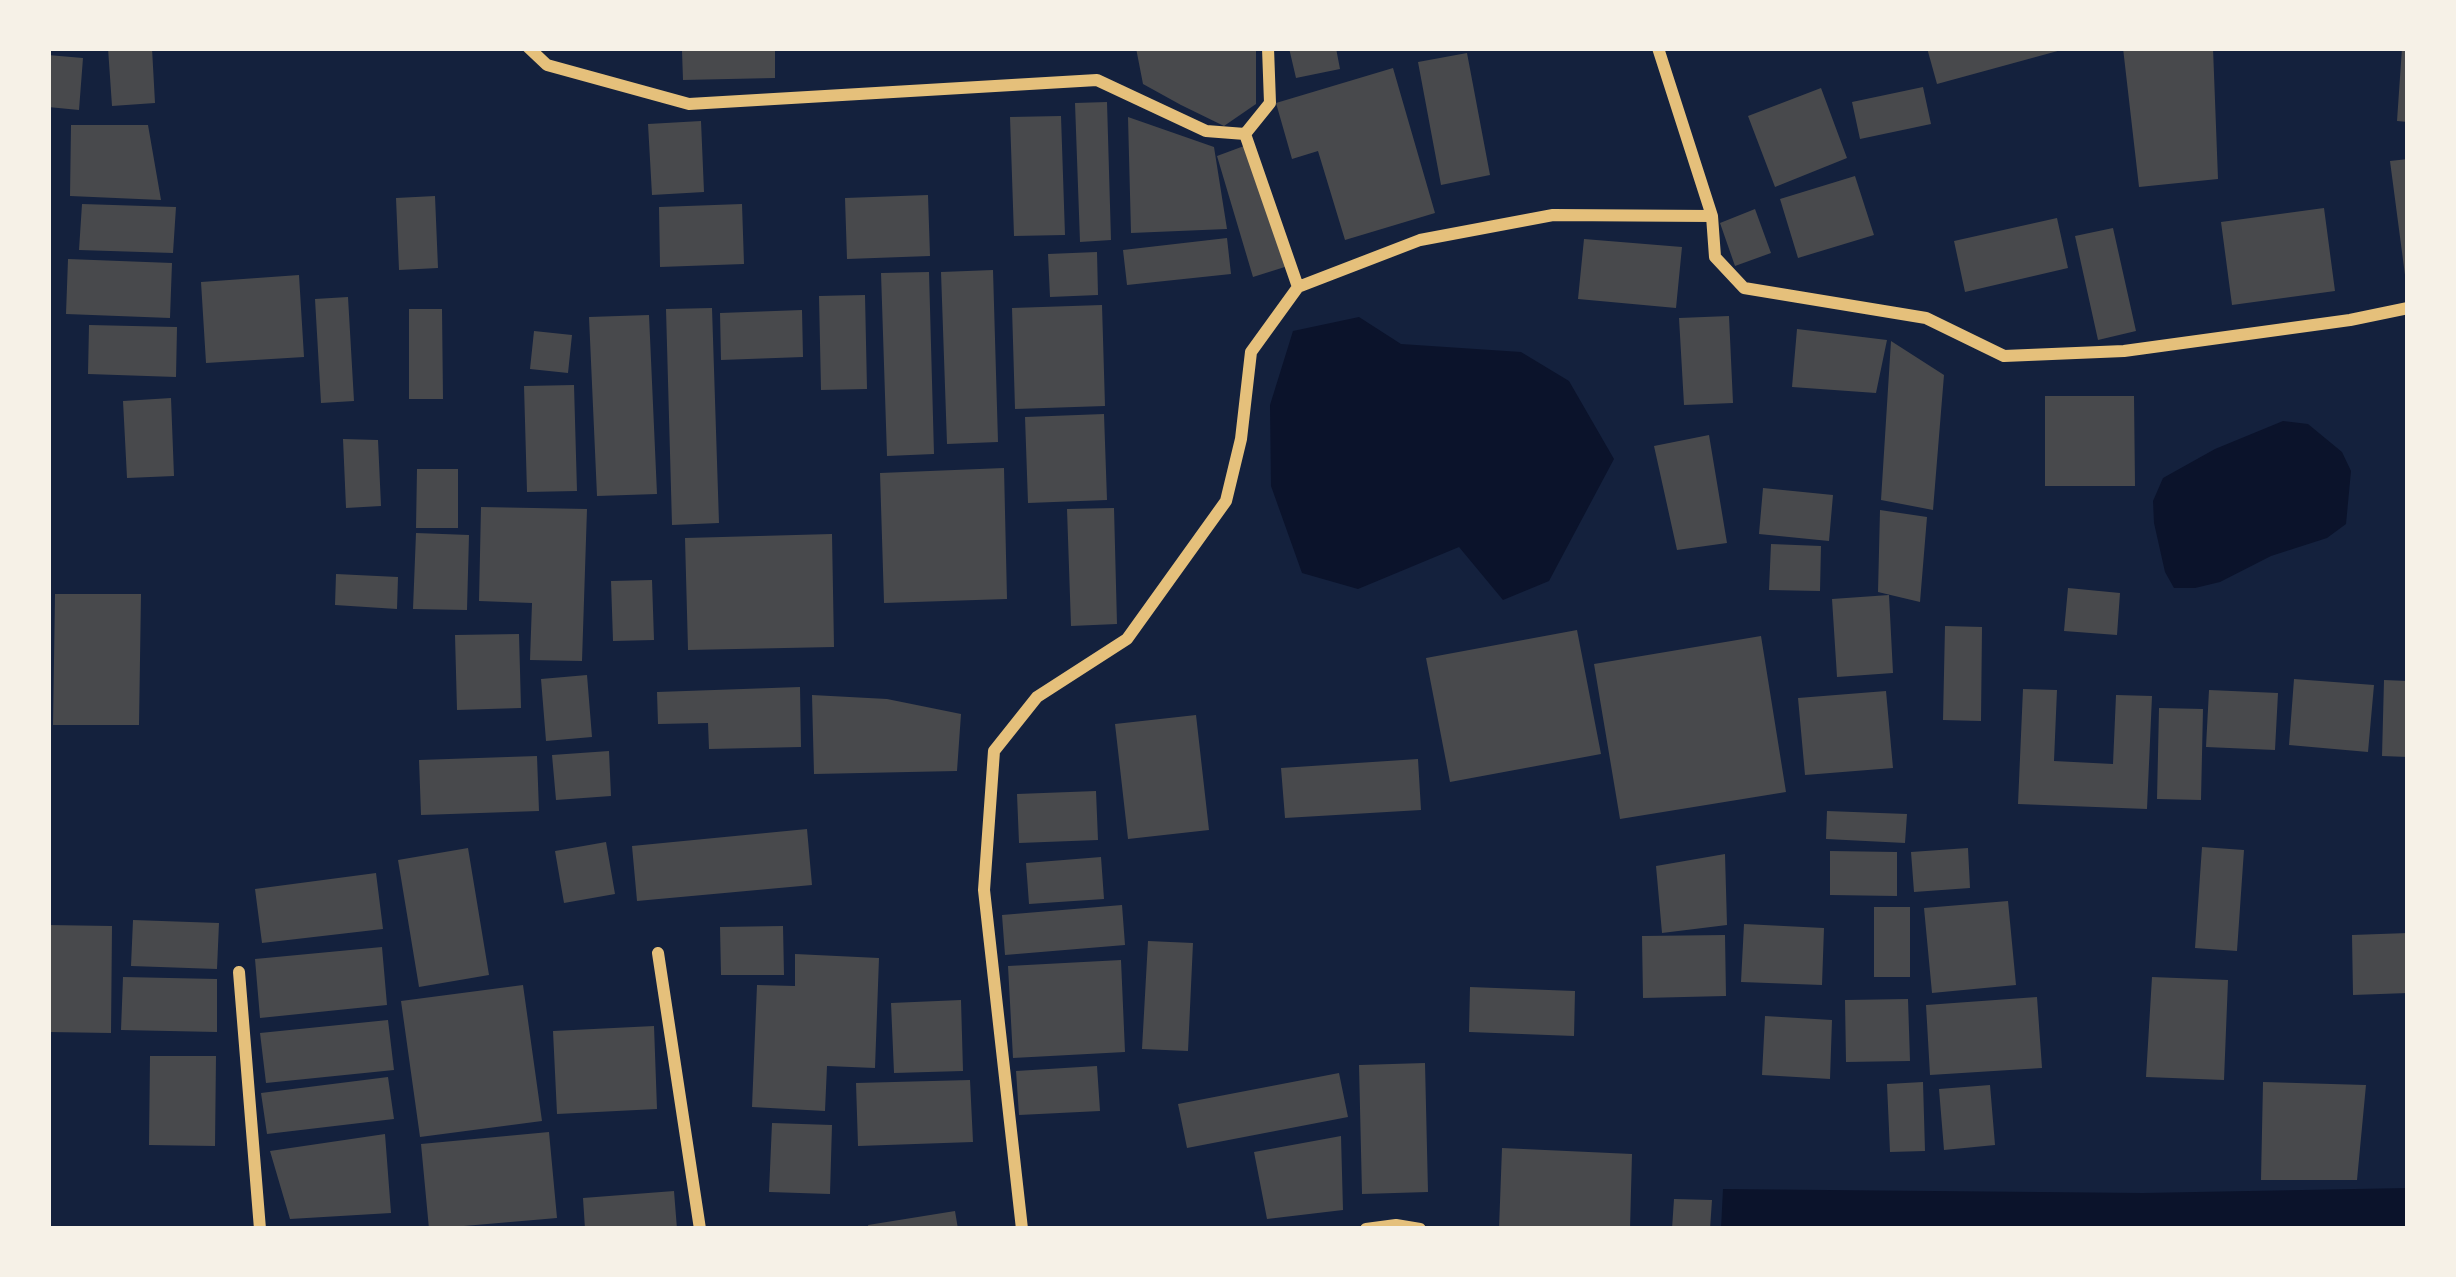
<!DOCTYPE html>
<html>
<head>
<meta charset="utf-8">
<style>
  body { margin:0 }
  #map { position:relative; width:2456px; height:1277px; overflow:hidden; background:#14213d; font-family:"Public Sans",sans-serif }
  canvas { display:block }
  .frame { position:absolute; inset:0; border:51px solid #f6f1e7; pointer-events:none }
</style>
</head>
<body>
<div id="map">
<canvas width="2456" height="1277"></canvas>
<div class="frame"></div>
</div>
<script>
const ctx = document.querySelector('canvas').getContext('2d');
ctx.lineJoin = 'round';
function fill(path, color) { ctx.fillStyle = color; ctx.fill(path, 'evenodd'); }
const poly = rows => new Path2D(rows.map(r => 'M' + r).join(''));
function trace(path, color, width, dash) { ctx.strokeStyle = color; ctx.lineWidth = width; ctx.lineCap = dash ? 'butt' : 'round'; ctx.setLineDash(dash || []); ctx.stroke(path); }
const water = poly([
  [1359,317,1401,344,1521,352,1569,381,1614,459,1549,581,1503,600,1459,547,1358,589,1302,573,1271,486,1270,405,1293,331],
  [2283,421,2308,424,2342,452,2351,471,2346,524,2327,538,2271,556,2220,582,2195,588,2174,588,2165,572,2154,523,2153,501,2163,478,2215,449],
  [2408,1188,2408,1229,1721,1229,1723,1189,2143,1193]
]);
const building = poly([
  [108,48,152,48,155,103,112,106],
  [1136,48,1256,48,1256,104,1224,126,1181,105,1143,84],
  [1289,48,1336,48,1340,69,1296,78],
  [1927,48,2065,48,2065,49,1937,84],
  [2123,48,2213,48,2218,179,2139,187],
  [2402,48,2408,48,2408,122,2397,121],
  [775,50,775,78,683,80,682,51],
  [1467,53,1490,175,1441,185,1418,62],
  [48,55,83,58,79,110,48,107],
  [1393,68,1435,213,1345,240,1318,151,1292,159,1276,103],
  [1923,87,1931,124,1860,139,1852,102],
  [1821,88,1847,158,1775,187,1748,116],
  [1107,102,1111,240,1080,242,1075,103],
  [1061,116,1065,235,1014,236,1010,117],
  [1128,117,1214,147,1227,229,1131,233],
  [701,121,704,192,652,195,648,124],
  [71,125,148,125,161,200,70,196],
  [1244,146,1288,266,1253,277,1217,156],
  [2408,159,2408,275,2405,275,2390,161],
  [1855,176,1874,235,1798,258,1780,199],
  [928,195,930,256,847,259,845,198],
  [435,196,438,268,399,270,396,198],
  [82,204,176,207,173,253,79,250],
  [742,204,744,264,660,267,659,207],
  [2324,208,2335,291,2232,305,2221,222],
  [1755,209,1771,253,1735,266,1720,223],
  [2057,218,2068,268,1965,292,1954,241],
  [2113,228,2136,331,2098,340,2075,236],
  [1227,238,1231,274,1127,285,1123,250],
  [1584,239,1682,247,1676,308,1578,299],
  [1097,252,1098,295,1050,297,1048,254],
  [68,259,172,263,170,318,66,314],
  [993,270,998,442,947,444,941,272],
  [929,272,934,454,887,456,881,273],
  [299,275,304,357,206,363,201,282],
  [865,295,867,389,821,390,819,296],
  [348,297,354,401,321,403,315,299],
  [1102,305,1105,406,1015,409,1012,308],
  [712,308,719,523,672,525,666,309],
  [409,309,442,309,443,399,409,399],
  [802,310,803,357,721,360,720,313],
  [649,315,657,494,597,496,589,317],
  [1729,316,1733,403,1684,405,1679,318],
  [89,325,177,327,176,377,88,374],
  [1797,329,1887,340,1876,393,1792,387],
  [534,331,572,335,568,373,530,369],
  [1891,341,1944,375,1933,510,1881,500],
  [574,385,577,491,527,492,524,386],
  [2045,396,2134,396,2135,486,2045,486],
  [171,398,174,476,127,478,123,401],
  [1104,414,1107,500,1028,503,1025,417],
  [1709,435,1727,543,1677,550,1654,446],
  [343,439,378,440,381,506,346,508],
  [1004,468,1007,599,884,603,880,473],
  [417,469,458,469,458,528,416,528],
  [1763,488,1833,495,1829,541,1759,534],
  [481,507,587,509,582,661,530,660,532,603,479,601],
  [1114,508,1117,624,1071,626,1067,509],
  [1880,510,1927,517,1920,602,1878,592],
  [416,533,469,535,467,610,413,609],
  [832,534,834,647,688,650,685,538],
  [1771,544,1821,546,1820,591,1769,590],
  [336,574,398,577,397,609,335,605],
  [652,580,654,640,613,641,611,581],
  [2068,588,2120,593,2117,635,2064,631],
  [55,594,141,594,139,725,53,725],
  [1889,595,1893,673,1837,677,1832,599],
  [1945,626,1982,627,1981,721,1943,720],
  [1577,630,1601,754,1450,782,1426,658],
  [519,634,521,708,457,710,455,635],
  [1761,636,1786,792,1620,819,1594,664],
  [587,675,592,737,546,741,541,679],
  [2294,679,2374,685,2368,752,2289,745],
  [2384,680,2408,681,2408,757,2382,756],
  [800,687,801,747,709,749,708,723,658,724,657,692],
  [2023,689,2057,690,2054,761,2113,764,2116,695,2152,696,2147,809,2018,804],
  [2209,690,2278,693,2275,750,2206,747],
  [1886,691,1893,768,1805,775,1798,698],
  [812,695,887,699,961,714,957,771,814,774],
  [2159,708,2203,709,2201,800,2157,799],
  [1196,715,1209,830,1128,839,1115,724],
  [609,751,611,796,556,800,552,755],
  [537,756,539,811,421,815,419,760],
  [1418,759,1421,810,1285,818,1281,768],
  [1096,791,1098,840,1019,843,1017,794],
  [1827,811,1907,814,1905,843,1826,839],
  [807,829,812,885,637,901,632,846],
  [606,842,615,894,564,903,555,851],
  [2202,847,2244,850,2237,951,2195,948],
  [468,848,489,975,419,987,398,860],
  [1968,848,1970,888,1914,892,1911,852],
  [1830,851,1897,852,1897,896,1830,895],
  [1725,854,1727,925,1662,933,1656,866],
  [1101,857,1104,899,1029,904,1026,863],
  [376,873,383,929,262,943,255,889],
  [2008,901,2016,985,1932,993,1924,908],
  [1122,905,1125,945,1005,955,1002,915],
  [1874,907,1910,907,1910,977,1874,977],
  [133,920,219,923,217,969,131,966],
  [1744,924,1824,928,1822,985,1741,982],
  [48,925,112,926,111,1033,48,1032],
  [783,926,784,975,721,975,720,927],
  [2408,933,2408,993,2353,995,2352,935],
  [1725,935,1726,996,1643,998,1642,936],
  [1148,941,1193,943,1188,1051,1142,1049],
  [382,947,387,1005,260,1018,255,959],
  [795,954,879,958,875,1068,827,1066,825,1111,752,1107,757,985,795,986],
  [1121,960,1125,1052,1013,1058,1008,966],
  [123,977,217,979,217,1032,121,1030],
  [2152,977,2228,980,2224,1080,2146,1077],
  [523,985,542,1121,420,1137,401,1001],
  [1470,987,1575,991,1574,1036,1469,1032],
  [2037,997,2042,1068,1930,1075,1926,1005],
  [1908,999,1910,1061,1846,1062,1845,1000],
  [961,1000,963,1071,894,1073,891,1003],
  [1765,1016,1832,1020,1830,1079,1762,1075],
  [388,1020,394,1070,266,1083,260,1033],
  [654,1026,657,1109,557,1114,553,1031],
  [150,1056,216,1056,215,1146,149,1145],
  [1425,1063,1428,1192,1362,1194,1359,1065],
  [1097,1066,1100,1111,1019,1115,1016,1071],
  [1339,1073,1348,1117,1187,1148,1178,1104],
  [388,1077,394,1119,267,1134,261,1093],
  [970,1080,973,1142,858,1146,856,1083],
  [1923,1082,1925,1151,1890,1152,1887,1084],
  [2263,1082,2366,1085,2357,1180,2261,1180],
  [1990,1085,1995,1145,1944,1150,1939,1089],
  [772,1123,832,1125,830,1194,769,1192],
  [549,1132,557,1218,429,1229,421,1144],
  [385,1134,391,1213,290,1219,270,1151],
  [1341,1136,1343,1210,1267,1219,1254,1152],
  [1502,1148,1632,1154,1630,1229,1499,1229],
  [674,1191,677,1229,585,1229,583,1198],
  [1674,1199,1712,1200,1710,1229,1672,1229],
  [955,1211,958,1229,869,1229,868,1225]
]);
const minor = poly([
  [529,48,547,65,689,104,1097,80,1206,131,1245,134],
  [1658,48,1712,216,1715,257,1744,288,1926,318,2004,356,2124,351,2350,320,2408,308],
  [1245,134,1298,287],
  [1245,134,1270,103,1268,48],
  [658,953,700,1229],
  [239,972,260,1229],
  [1022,1229,984,890,994,751,1037,697,1127,639,1226,501,1241,439,1251,352,1298,287,1420,240,1553,215,1712,216],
  [1366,1229,1396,1225,1420,1229]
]);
fill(water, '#0b132b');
fill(building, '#48494c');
trace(minor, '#e5c07b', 12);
</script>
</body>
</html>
